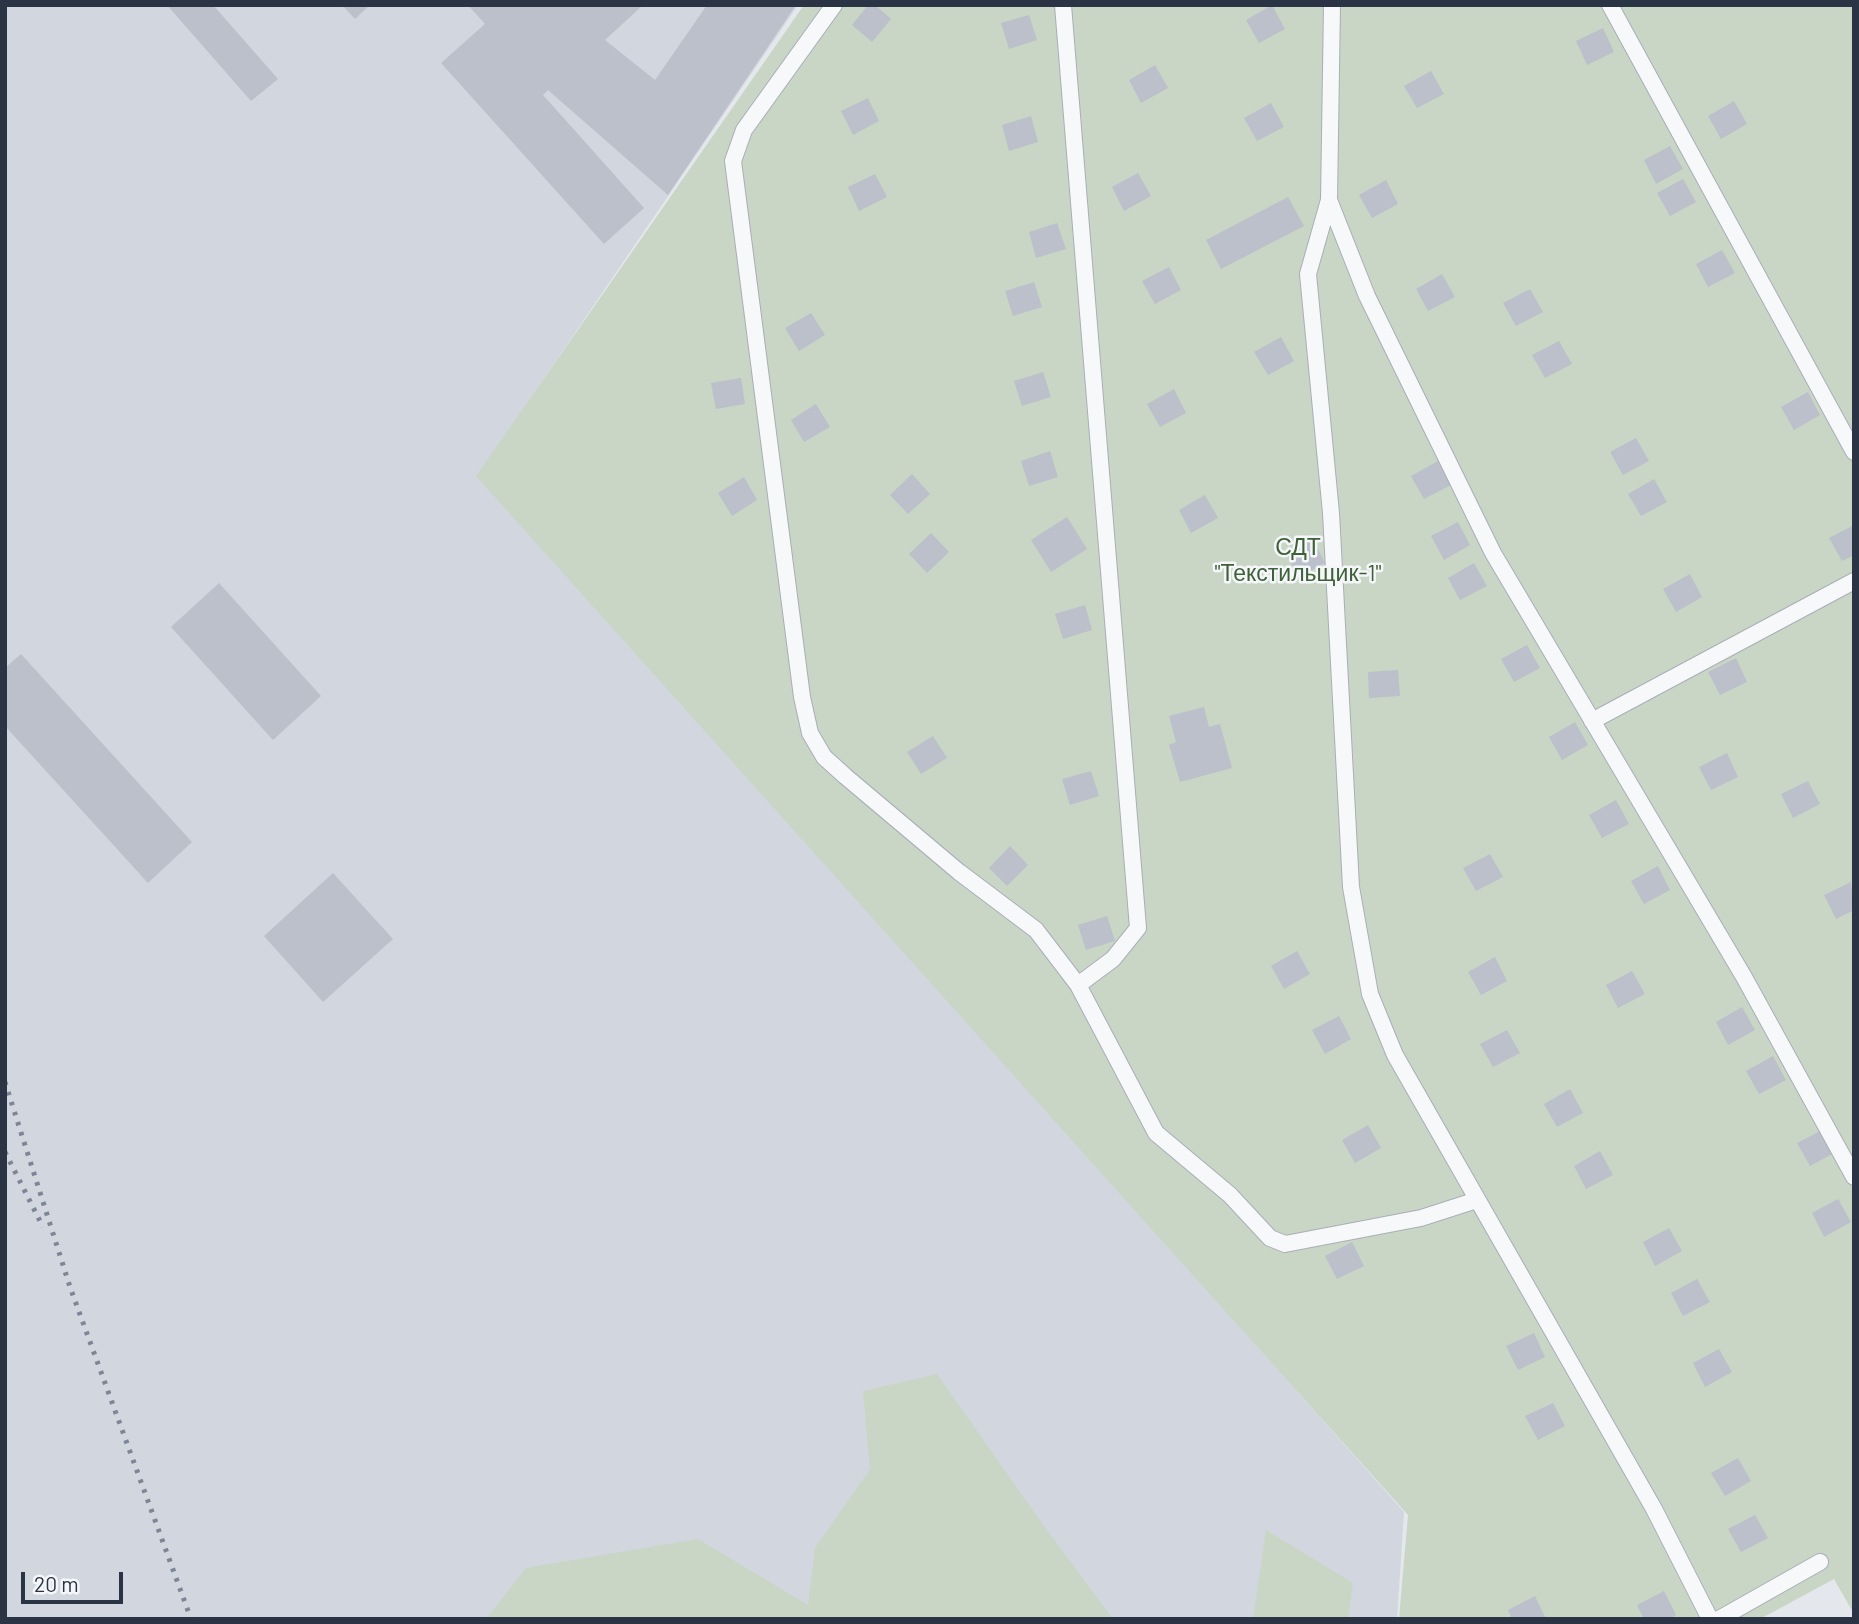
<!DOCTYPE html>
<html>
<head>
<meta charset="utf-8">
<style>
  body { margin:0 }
  #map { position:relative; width:1859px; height:1624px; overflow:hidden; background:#e4e7ec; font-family:Barlow,sans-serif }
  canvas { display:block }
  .frame { position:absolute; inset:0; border:7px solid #2b3445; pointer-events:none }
  .scale { position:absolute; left:21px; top:1572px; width:102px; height:32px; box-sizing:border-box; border:4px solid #2b3445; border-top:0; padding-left:9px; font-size:21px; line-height:24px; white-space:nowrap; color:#2b3445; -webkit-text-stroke:5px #f4f6f9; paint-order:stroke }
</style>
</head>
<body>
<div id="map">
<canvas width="1859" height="1624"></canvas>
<div class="frame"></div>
<div class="scale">20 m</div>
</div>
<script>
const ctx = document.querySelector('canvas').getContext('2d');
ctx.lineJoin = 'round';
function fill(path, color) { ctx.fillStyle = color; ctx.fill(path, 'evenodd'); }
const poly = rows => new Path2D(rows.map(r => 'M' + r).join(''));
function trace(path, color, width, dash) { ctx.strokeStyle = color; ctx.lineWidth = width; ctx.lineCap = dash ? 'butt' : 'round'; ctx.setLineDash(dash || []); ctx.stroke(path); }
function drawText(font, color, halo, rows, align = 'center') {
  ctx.font = font + ' Barlow,sans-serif'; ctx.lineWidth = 5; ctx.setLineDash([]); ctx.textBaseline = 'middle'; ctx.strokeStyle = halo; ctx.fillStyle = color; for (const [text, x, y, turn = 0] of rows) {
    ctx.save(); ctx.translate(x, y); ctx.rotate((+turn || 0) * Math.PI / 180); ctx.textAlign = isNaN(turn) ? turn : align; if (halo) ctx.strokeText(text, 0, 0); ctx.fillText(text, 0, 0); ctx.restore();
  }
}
const built = poly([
  [5,5,798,5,481,471,1404,1512,1397,1619,5,1619]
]);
const green = poly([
  [804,5,1854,5,1854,1614,1834,1579,1760,1619,1399,1619,1408,1515,476,476],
  [937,1374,1041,1522,1113,1619,486,1619,526,1568,698,1539,808,1605,815,1548,870,1469,863,1391],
  [1266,1530,1353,1583,1348,1619,1253,1619]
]);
const building = poly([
  [167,5,213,5,278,79,251,101],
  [342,5,370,5,355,19],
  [468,5,643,5,605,40,655,80,707,5,796,5,668,195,548,90,543,95,644,208,604,244,441,63,485,24],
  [868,5,875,5,891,19,872,42,852,25],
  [1272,5,1285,29,1259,43,1246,20],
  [1029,15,1037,40,1009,49,1001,23],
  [1603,28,1614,52,1587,65,1576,41],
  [1155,65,1168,88,1141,103,1129,80],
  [1431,71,1444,94,1417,108,1404,86],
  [868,98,879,121,853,135,841,111],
  [1734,101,1747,124,1721,139,1708,116],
  [1271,103,1284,127,1257,141,1244,118],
  [1031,116,1038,142,1009,151,1002,125],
  [1670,146,1683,169,1656,184,1644,160],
  [1138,173,1151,196,1124,211,1112,187],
  [875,174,887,197,859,211,848,187],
  [1683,179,1696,202,1670,216,1657,193],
  [1386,180,1398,204,1372,218,1359,195],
  [1288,197,1304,226,1221,269,1206,240],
  [1057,223,1066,249,1036,258,1029,232],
  [1722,250,1735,273,1708,287,1696,264],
  [1169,267,1181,290,1155,304,1142,281],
  [1442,274,1455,297,1428,311,1416,289],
  [1034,282,1042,307,1013,316,1005,291],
  [1530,289,1543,312,1516,326,1503,303],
  [811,313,825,335,799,351,785,328],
  [1281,337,1294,361,1268,375,1254,352],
  [1559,341,1572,364,1545,378,1532,355],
  [1043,372,1051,397,1022,406,1014,381],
  [741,378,745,404,716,409,711,383],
  [1174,389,1186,413,1160,427,1147,404],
  [1808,392,1820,415,1794,430,1781,407],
  [816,404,830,427,804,442,791,420],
  [1636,438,1649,461,1623,475,1610,452],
  [1050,451,1058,477,1029,486,1021,461],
  [1438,461,1451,485,1424,499,1411,476],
  [912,474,930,494,908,514,890,495],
  [744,477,757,500,732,516,718,493],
  [1654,479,1667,502,1641,516,1628,494],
  [1205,495,1218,518,1191,533,1179,510],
  [1067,517,1087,549,1051,572,1031,540],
  [1458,522,1470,545,1444,560,1431,536],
  [1854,525,1854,555,1842,561,1829,538],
  [931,533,949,552,927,573,909,554],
  [1313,539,1325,563,1299,577,1286,554],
  [1474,563,1487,586,1460,600,1448,578],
  [1690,574,1702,597,1676,612,1663,589],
  [219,583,321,696,273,740,171,627],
  [1085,605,1092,630,1063,639,1055,614],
  [1527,645,1540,668,1514,682,1501,659],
  [21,654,192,842,148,883,5,726,5,668],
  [1736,658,1747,682,1720,695,1708,672],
  [1398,670,1400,696,1369,698,1368,672],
  [1204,707,1209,727,1220,724,1232,768,1180,782,1169,745,1176,742,1169,716],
  [1575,722,1588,745,1562,760,1549,737],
  [933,736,947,758,921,774,907,752],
  [1727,753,1738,777,1711,790,1699,767],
  [1091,771,1099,796,1070,805,1062,779],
  [1808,781,1820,804,1793,818,1781,794],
  [1616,800,1629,824,1602,838,1589,815],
  [1010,846,1028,865,1007,886,989,868],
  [1490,854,1503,877,1476,891,1463,868],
  [1658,866,1670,890,1644,904,1631,881],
  [333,873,393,939,323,1002,264,936],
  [1851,882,1854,910,1836,919,1824,895],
  [1107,916,1115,941,1086,950,1078,925],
  [1297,951,1310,974,1284,989,1271,966],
  [1495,957,1507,981,1481,995,1468,972],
  [1632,971,1645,994,1618,1008,1606,985],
  [1742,1007,1755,1030,1728,1045,1716,1022],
  [1339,1016,1351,1039,1325,1054,1312,1030],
  [1507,1030,1520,1053,1493,1067,1480,1044],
  [1773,1056,1786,1080,1759,1094,1746,1071],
  [1570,1089,1583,1113,1557,1127,1544,1104],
  [1368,1125,1381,1148,1355,1163,1342,1140],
  [1824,1129,1836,1152,1810,1166,1797,1143],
  [1600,1151,1613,1175,1586,1189,1574,1166],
  [1838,1199,1851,1222,1824,1237,1812,1213],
  [1669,1228,1682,1251,1655,1266,1643,1242],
  [1352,1242,1364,1266,1337,1279,1325,1256],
  [1697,1279,1710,1302,1683,1316,1671,1293],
  [1534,1333,1545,1357,1518,1370,1506,1346],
  [1719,1349,1732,1372,1705,1387,1693,1363],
  [1553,1403,1565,1426,1538,1440,1525,1416],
  [1738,1458,1751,1481,1725,1496,1711,1473],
  [1755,1515,1768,1538,1741,1552,1728,1529],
  [1664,1591,1676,1615,1668,1619,1644,1619,1637,1605],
  [1535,1596,1546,1619,1512,1619,1508,1610]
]);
const service = poly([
  [834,5,744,130,733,161,802,697,810,733,824,757,845,776,959,872,1036,930,1078,985,1156,1133,1230,1195,1270,1238,1285,1244,1421,1218,1477,1200],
  [1063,5,1138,928,1113,959,1078,985],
  [1332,5,1329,200,1367,296,1493,553,1744,977,1854,1177],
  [1610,5,1854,452],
  [1329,200,1308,274,1331,513,1351,887,1370,994,1395,1055,1654,1509,1710,1619],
  [1592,721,1854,581],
  [1719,1619,1820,1562]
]);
const rail = poly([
  [5,1082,70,1287,191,1619],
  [5,1152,43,1227]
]);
const parkNames = [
  ["СДТ",1298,547],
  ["\"Текстильщик-1\"",1298,573]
];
fill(built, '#d2d6de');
fill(green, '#c9d6c5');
fill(building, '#bbc0ca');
trace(service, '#a9aeb7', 18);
trace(service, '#f7f8fa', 16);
trace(rail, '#7d8696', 5, [3.5, 7]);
drawText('23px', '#3f6138', '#f4f6f9', parkNames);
</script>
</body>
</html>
